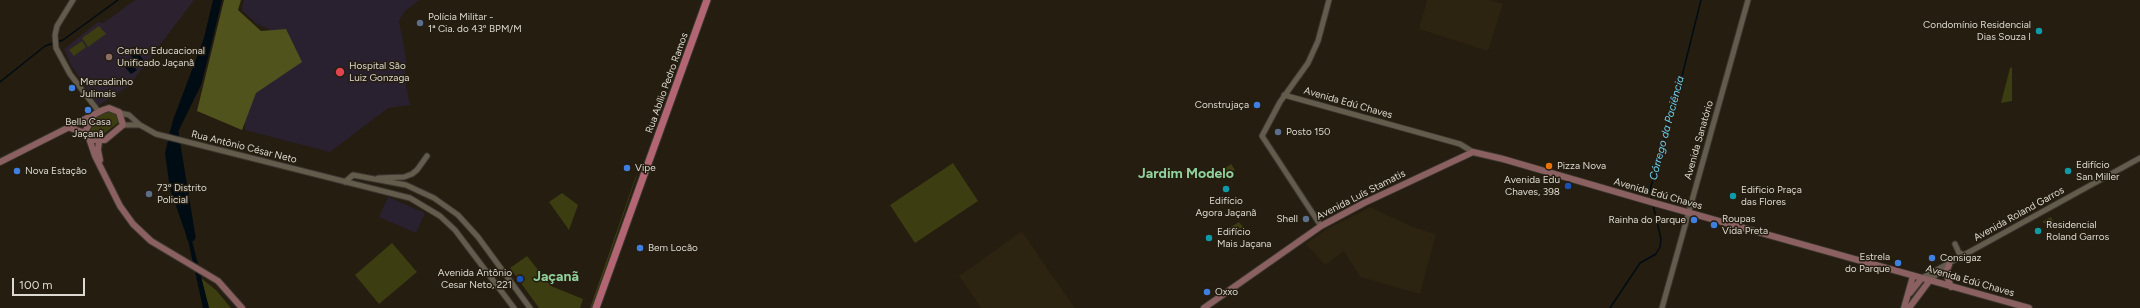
<!DOCTYPE html>
<html>
<head>
<meta charset="utf-8">
<style>
  body { margin:0 }
  #map { position:relative; width:2140px; height:308px; overflow:hidden; background:#241d10; font-family:Figtree,sans-serif }
  canvas { display:block }
  .scale { position:absolute; left:12px; top:278px; width:73px; height:18px; box-sizing:border-box; border:2px solid #ddd9d0; border-top:0; padding-left:5px; font-size:12px; line-height:14px; white-space:nowrap; color:#ddd9d0; -webkit-text-stroke:3px #241d10; paint-order:stroke }
</style>
</head>
<body>
<div id="map">
<canvas width="2140" height="308"></canvas>
<div class="scale">100 m</div>
</div>
<script>
const ctx = document.querySelector('canvas').getContext('2d');
ctx.lineJoin = 'round';
function fill(path, color) { ctx.fillStyle = color; ctx.fill(path, 'evenodd'); }
const poly = rows => new Path2D(rows.map(r => 'M' + r).join(''));
function trace(path, color, width, dash) { ctx.strokeStyle = color; ctx.lineWidth = width; ctx.lineCap = dash ? 'butt' : 'round'; ctx.setLineDash(dash || []); ctx.stroke(path); }
function drawText(font, color, halo, rows, align = 'center') {
  ctx.font = font + ' Figtree,sans-serif'; ctx.lineWidth = 3; ctx.setLineDash([]); ctx.textBaseline = 'middle'; ctx.strokeStyle = halo; ctx.fillStyle = color; for (const [text, x, y, turn = 0] of rows) {
    ctx.save(); ctx.translate(x, y); ctx.rotate((+turn || 0) * Math.PI / 180); ctx.textAlign = isNaN(turn) ? turn : align; if (halo) ctx.strokeText(text, 0, 0); ctx.fillText(text, 0, 0); ctx.restore();
  }
}
const built = poly([
  [1427,0,1489,0,1503,4,1488,51,1419,29],
  [1370,207,1413,227,1436,234,1420,294,1360,277,1344,251,1325,265,1306,244,1327,229],
  [1022,231,1042,261,1075,308,981,308,959,276]
]);
const education = poly([
  [135,0,194,0,129,86,98,106,71,65,64,49,98,22,103,23]
]);
const medical = poly([
  [244,0,419,0,405,11,399,20,406,59,405,81,410,105,388,108,330,152,245,130,244,93,286,63,271,30,256,23,242,10],
  [388,197,425,213,416,233,379,217]
]);
const green = poly([
  [99,26,106,34,88,47,82,38],
  [82,41,86,47,74,56,69,50],
  [2012,67,2012,101,2001,103,2010,68],
  [110,111,117,115,119,119,118,123,101,136,92,134,91,131,92,123,98,116],
  [953,163,978,201,915,243,890,205],
  [1231,164,1235,170,1225,176,1221,171],
  [1189,167,1195,176,1190,179,1184,171],
  [637,175,592,308,590,308,636,176],
  [562,193,578,205,569,230,549,202],
  [2051,217,2055,225,2054,227,2042,222],
  [1239,222,1243,227,1233,234,1229,228],
  [392,243,417,272,379,304,355,275],
  [527,256,551,286,583,299,580,308,539,308,510,268],
  [201,278,216,290,231,308,209,308]
]);
const forest = poly([
  [224,0,241,0,238,10,261,31,286,29,302,62,256,93,242,130,197,111]
]);
const water = poly([
  [213,0,222,0,210,50,201,85,177,134,175,160,182,201,209,308,203,308,188,240,170,189,165,153,173,120,204,38],
  [134,47,144,61,138,65,128,51],
  [127,63,130,67,134,67,137,70,131,74,124,66]
]);
const stream = poly([
  [0,82,45,46,63,40,118,0],
  [1652,199,1650,190,1681,80,1701,0],
  [1610,308,1640,263,1656,254,1660,247,1661,239,1653,205]
]);
const river = poly([
  [174,133,191,237]
]);
const tertiary = poly([
  [73,0,57,26,55,35,56,48,70,74,99,112],
  [1284,95,1460,144,1473,152],
  [120,113,129,115,140,125,156,134,410,198,440,216,455,230,514,308],
  [123,125,140,125],
  [378,178,404,177,412,174,417,170,427,156],
  [345,182,353,175,406,185,434,198,458,215,478,237,530,308],
  [1321,226,1262,136,1280,102,1308,63,1318,41,1329,0],
  [1955,244,1959,253,1966,255],
  [1922,278,2140,158],
  [1930,280,1944,268],
  [1662,308,1748,0]
]);
const secondary = poly([
  [70,128,86,133],
  [88,135,95,156,120,206,133,224,151,241,218,281,242,308],
  [99,141,98,150,100,160],
  [0,162,103,110,109,108,119,112,123,125,105,140,95,140,88,135,86,130,94,115],
  [1949,265,1946,273,1951,287],
  [1910,293,1922,278],
  [1204,308,1321,226,1364,203,1473,152,1503,159,1651,202,2029,308],
  [1904,308,1913,276],
  [1909,308,1930,280]
]);
const primary = poly([
  [596,308,707,0]
]);
const markers = [
  [420,23,4,"#5c6f8a"],
  [2039,31,4,"#0f9aa8"],
  [109,57,4,"#8d6e63"],
  [340,72,5,"#e0444e"],
  [72,88,4,"#3f7fe0"],
  [1257,105,4,"#3f7fe0"],
  [88,110,4,"#3f7fe0"],
  [1278,132,4,"#5c6f8a"],
  [1549,166,4,"#e8710a"],
  [627,168,4,"#3f7fe0"],
  [17,171,4,"#3f7fe0"],
  [2068,171,4,"#0f9aa8"],
  [1568,186,4,"#1a4fb4"],
  [1226,189,4,"#0f9aa8"],
  [149,194,4,"#5c6f8a"],
  [1733,196,4,"#0f9aa8"],
  [1306,219,4,"#5c6f8a"],
  [1694,220,4,"#3f7fe0"],
  [1714,225,4,"#3f7fe0"],
  [2038,231,4,"#0f9aa8"],
  [1209,238,4,"#0f9aa8"],
  [640,248,4,"#3f7fe0"],
  [1932,258,4,"#3f7fe0"],
  [1898,263,4,"#3f7fe0"],
  [520,279,4,"#1a4fb4"],
  [1207,292,4,"#3f7fe0"]
];
const poiNames = [
  ["Polícia Militar -",428,17],
  ["1ª Cia. do 43º BPM/M",428,29],
  ["Condomínio Residencial",2031,25,"right"],
  ["Dias Souza I",2031,37,"right"],
  ["Centro Educacional",117,51],
  ["Unificado Jaçanã",117,63],
  ["Hospital São",349,66],
  ["Luiz Gonzaga",349,78],
  ["Mercadinho",80,82],
  ["Julimais",80,94],
  ["Construjaça",1249,105,"right"],
  ["Bella Casa",88,122,"center"],
  ["Jaçanã",88,134,"center"],
  ["Posto 150",1286,132],
  ["Edifício",2076,165],
  ["San Miller",2076,177],
  ["Pizza Nova",1557,166],
  ["Vipe",635,168],
  ["Nova Estação",25,171],
  ["Avenida Edu",1560,180,"right"],
  ["Chaves, 398",1560,192,"right"],
  ["73º Distrito",157,188],
  ["Policial",157,200],
  ["Edificio Praça",1741,190],
  ["das Flores",1741,202],
  ["Edifício",1226,201,"center"],
  ["Agora Jaçanã",1226,213,"center"],
  ["Shell",1298,219,"right"],
  ["Roupas",1722,219],
  ["Vida Preta",1722,231],
  ["Rainha do Parque",1686,220,"right"],
  ["Residencial",2046,225],
  ["Roland Garros",2046,237],
  ["Edifício",1217,232],
  ["Mais Jaçana",1217,244],
  ["Bem Locão",648,248],
  ["Estrela",1890,257,"right"],
  ["do Parque",1890,269,"right"],
  ["Consigaz",1940,258],
  ["Avenida Antônio",512,273,"right"],
  ["Cesar Neto, 221",512,285,"right"],
  ["Oxxo",1215,292]
];
const streetNames = [
  ["Rua Abílio Pedro Ramos",667,83,-70],
  ["Avenida Edú Chaves",1348,103,16],
  ["Avenida Sanatório",1699,140,-74],
  ["Rua Antônio César Neto",244,147,14],
  ["Avenida Edú Chaves",1658,194,16],
  ["Avenida Luís Stamatis",1361,195,-27],
  ["Avenida Roland Garros",2019,214,-29],
  ["Avenida Edú Chaves",1970,281,16]
];
const waterNames = [
  ["Córrego da Paciência",1667,128,-75]
];
const districtNames = [
  ["Jardim Modelo",1186,174],
  ["Jaçanã",556,277]
];
fill(built, '#2c2310');
fill(education, '#2b212f');
fill(medical, '#2a2130');
fill(green, '#3c3d11');
fill(forest, '#51531d');
fill(water, '#000c13');
trace(stream, '#000c13', 1.5);
trace(river, '#000c13', 9);
trace(tertiary, '#3b352f', 7);
trace(secondary, '#3b352f', 8);
trace(primary, '#3b352f', 9);
trace(tertiary, '#635b4c', 5);
trace(secondary, '#8a6060', 6);
trace(primary, '#b26573', 7);
for (const [x, y, r, color] of markers) { const dot = new Path2D(); dot.arc(x, y, r, 0, 2 * Math.PI); ctx.fillStyle = color; ctx.fill(dot); trace(dot, '#241d10', 1.5); }
drawText('10px', '#ddd9d0', '#241d10', poiNames, 'left');
drawText('10px', '#ddd9d0', '#241d10', streetNames);
drawText('italic 11px', '#6dcef2', '#241d10', waterNames);
drawText('bold 14px', '#90d09b', '#241d10', districtNames);
</script>
</body>
</html>
